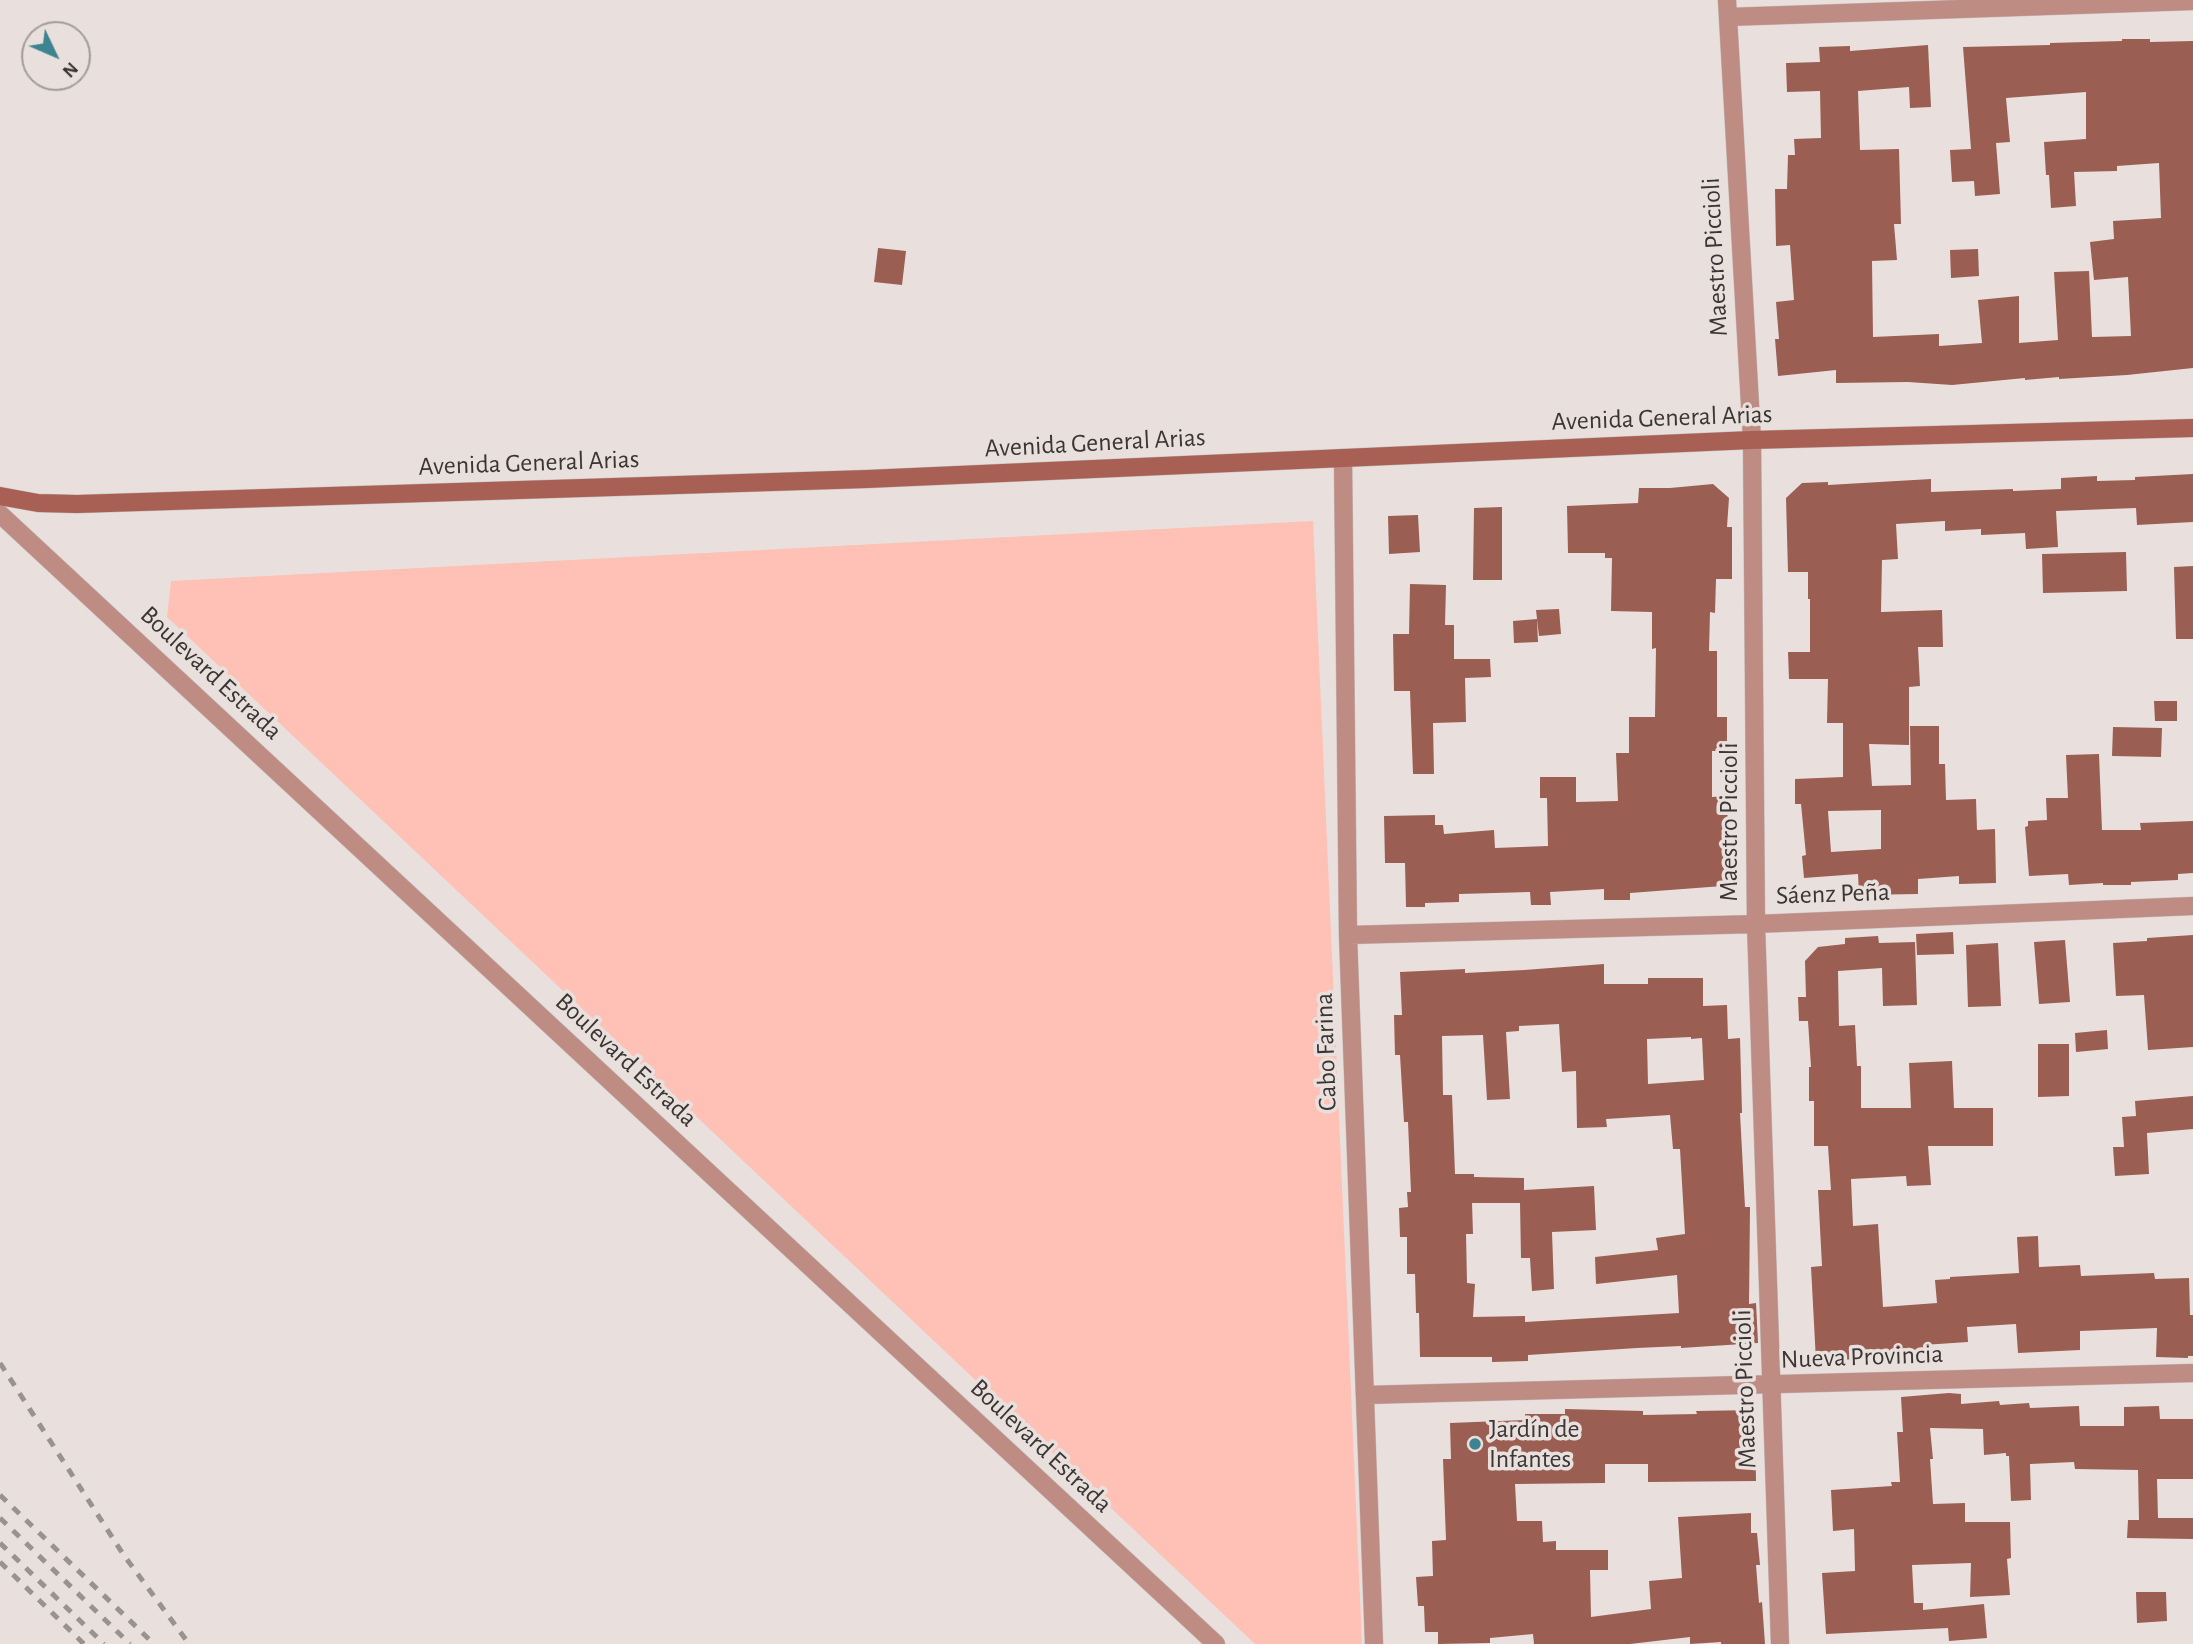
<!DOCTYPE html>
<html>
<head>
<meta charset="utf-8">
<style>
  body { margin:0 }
  #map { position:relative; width:2193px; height:1644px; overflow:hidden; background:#e9e0de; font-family:"Alegreya Sans",sans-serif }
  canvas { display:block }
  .north { position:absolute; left:21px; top:21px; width:70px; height:70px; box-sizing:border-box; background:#e9e0de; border:2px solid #a39c9a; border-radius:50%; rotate:134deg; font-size:19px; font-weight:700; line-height:28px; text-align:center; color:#3a3635 }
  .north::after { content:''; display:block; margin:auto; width:24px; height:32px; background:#3e8490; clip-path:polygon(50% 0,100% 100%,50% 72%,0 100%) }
</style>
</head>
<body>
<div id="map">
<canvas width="2193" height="1644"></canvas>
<div class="north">N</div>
</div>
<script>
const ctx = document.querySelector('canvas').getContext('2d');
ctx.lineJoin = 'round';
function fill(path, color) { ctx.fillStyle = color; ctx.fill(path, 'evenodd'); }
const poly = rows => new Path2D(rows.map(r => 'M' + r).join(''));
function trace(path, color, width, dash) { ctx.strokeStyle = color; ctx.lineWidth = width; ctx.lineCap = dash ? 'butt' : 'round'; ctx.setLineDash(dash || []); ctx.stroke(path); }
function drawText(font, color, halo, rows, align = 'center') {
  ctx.font = font + ' "Alegreya Sans",sans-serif'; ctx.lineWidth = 7; ctx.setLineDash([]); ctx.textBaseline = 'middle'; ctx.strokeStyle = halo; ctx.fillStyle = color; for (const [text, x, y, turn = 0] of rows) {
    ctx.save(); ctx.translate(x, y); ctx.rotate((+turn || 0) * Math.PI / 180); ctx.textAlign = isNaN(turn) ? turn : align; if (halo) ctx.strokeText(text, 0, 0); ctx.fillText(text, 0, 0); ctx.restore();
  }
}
const green = poly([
  [1313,521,1362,1644,1255,1644,167,617,171,581]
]);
const building = poly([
  [2122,39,2150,39,2150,42,2193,41,2193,368,2127,375,2059,379,2059,377,2025,380,2025,378,1952,385,1908,382,1836,383,1836,370,1778,376,1775,339,1779,339,1776,302,1794,300,1790,245,1776,246,1775,189,1787,189,1788,155,1795,155,1794,139,1821,138,1820,91,1787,92,1786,63,1820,62,1819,47,1850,46,1850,51,1928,45,1931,107,1910,108,1909,87,1858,91,1860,150,1899,149,1901,224,1894,224,1897,260,1872,261,1873,337,1939,334,1939,346,1982,343,1978,300,2019,296,2019,343,2058,340,2054,272,2089,271,2092,337,2131,336,2128,277,2094,280,2090,242,2114,239,2113,221,2161,218,2159,163,2117,166,2117,171,2074,172,2076,206,2051,208,2049,175,2046,175,2044,142,2086,139,2086,92,2006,98,2010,142,1996,143,2000,194,1975,196,1974,181,1952,182,1950,150,1971,149,1963,47,2050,45,2050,43,2122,41],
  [878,248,906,251,902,285,874,282],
  [1978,249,1979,276,1951,278,1950,250],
  [2193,474,2193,522,2137,525,2136,508,2056,511,2058,547,2026,549,2025,533,1981,535,1981,529,1945,531,1945,521,1896,524,1898,559,1882,560,1881,612,1942,610,1943,647,1918,647,1920,686,1909,687,1909,745,1869,744,1872,786,1911,785,1910,726,1939,726,1939,764,1945,764,1946,800,1976,799,1977,830,1995,829,1996,883,1959,884,1959,876,1918,879,1918,894,1859,895,1858,874,1804,878,1802,856,1806,855,1801,804,1795,804,1795,779,1843,777,1843,723,1827,723,1828,679,1789,679,1788,652,1810,652,1810,599,1808,599,1808,572,1788,572,1786,498,1802,483,1828,482,1828,485,1931,479,1931,492,2013,489,2013,491,2061,489,2061,478,2097,476,2097,481,2135,480,2135,477],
  [1881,810,1881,849,1831,852,1828,811],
  [1713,484,1729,498,1727,527,1732,527,1732,579,1716,579,1715,613,1710,612,1709,651,1717,651,1717,717,1727,717,1727,751,1712,751,1712,797,1727,796,1728,829,1731,829,1736,885,1630,893,1630,900,1604,900,1604,889,1550,892,1551,905,1531,905,1530,892,1459,894,1459,902,1425,903,1425,907,1406,907,1405,863,1385,863,1384,816,1435,815,1435,825,1443,825,1444,834,1494,830,1495,848,1548,846,1547,798,1540,798,1540,777,1576,777,1576,802,1618,801,1616,753,1629,753,1629,717,1655,717,1656,648,1652,649,1652,612,1611,611,1612,558,1605,558,1605,553,1568,553,1567,506,1638,503,1639,488,1670,488],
  [1502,507,1502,580,1473,580,1474,508],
  [1418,515,1420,552,1389,554,1388,516],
  [2126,552,2127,591,2043,593,2042,554],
  [2193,566,2193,639,2176,639,2174,567],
  [1410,584,1446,585,1445,625,1454,625,1454,659,1490,659,1491,677,1465,678,1466,722,1433,723,1434,774,1413,774,1410,691,1394,691,1393,634,1409,634],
  [1559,609,1561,634,1539,636,1536,610],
  [1537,619,1538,642,1514,643,1513,621],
  [2154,701,2177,701,2177,721,2155,721],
  [2113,727,2162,728,2161,757,2112,756],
  [2099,754,2102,830,2141,830,2140,823,2193,821,2193,873,2178,874,2178,880,2131,882,2131,885,2103,885,2103,883,2069,885,2068,874,2029,876,2025,827,2028,826,2028,821,2047,820,2046,798,2068,798,2066,755],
  [1953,932,1954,954,1917,955,1916,934],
  [2193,935,2193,1047,2148,1050,2144,995,2116,996,2113,943,2147,941,2147,938],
  [1878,936,1879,943,1915,942,1917,1005,1883,1006,1882,968,1838,971,1839,1026,1855,1025,1857,1066,1861,1066,1861,1108,1911,1108,1909,1063,1952,1061,1954,1108,1993,1108,1993,1146,1928,1146,1931,1185,1907,1186,1906,1176,1851,1179,1853,1226,1878,1224,1883,1307,1937,1303,1935,1280,1950,1279,1950,1277,2019,1273,2017,1237,2038,1236,2039,1267,2080,1265,2081,1276,2154,1273,2155,1279,2189,1278,2190,1315,2193,1315,2193,1356,2188,1356,2188,1358,2156,1357,2157,1328,2080,1331,2080,1350,2018,1353,2016,1324,1967,1327,1968,1342,1923,1345,1924,1356,1816,1361,1811,1267,1822,1266,1818,1190,1831,1190,1828,1146,1814,1146,1814,1101,1809,1101,1809,1067,1811,1067,1808,1021,1799,1021,1798,997,1806,997,1805,961,1818,947,1845,944,1845,938],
  [2065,940,2070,1002,2039,1004,2034,942],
  [1998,943,2001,1006,1968,1007,1966,945],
  [1604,964,1604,984,1648,984,1648,978,1703,978,1703,1006,1727,1005,1728,1039,1740,1038,1742,1113,1740,1113,1745,1207,1750,1207,1749,1304,1756,1303,1758,1343,1681,1348,1681,1346,1637,1348,1528,1355,1528,1361,1492,1362,1492,1357,1420,1357,1419,1313,1416,1313,1415,1274,1407,1274,1407,1237,1400,1237,1399,1208,1408,1207,1407,1192,1411,1192,1408,1122,1404,1122,1400,1055,1395,1055,1394,1015,1402,1015,1400,972,1465,969,1465,973,1524,970],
  [1559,1024,1562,1072,1576,1071,1577,1128,1607,1127,1606,1119,1670,1115,1673,1149,1680,1149,1685,1234,1656,1238,1658,1250,1595,1257,1596,1284,1677,1275,1679,1313,1525,1322,1525,1316,1473,1317,1475,1284,1467,1283,1466,1234,1473,1234,1472,1203,1520,1203,1521,1258,1530,1258,1532,1291,1554,1289,1552,1232,1596,1230,1594,1186,1524,1190,1524,1178,1474,1177,1474,1174,1455,1174,1452,1095,1443,1095,1442,1036,1483,1035,1487,1100,1510,1099,1506,1032,1519,1031,1519,1026],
  [1691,1037,1691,1039,1702,1038,1704,1080,1648,1084,1647,1039],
  [2107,1030,2108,1049,2076,1052,2075,1033],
  [2038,1044,2069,1044,2069,1096,2038,1097],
  [2193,1096,2193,1129,2147,1133,2149,1174,2115,1176,2113,1147,2124,1147,2122,1117,2136,1116,2135,1101],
  [1949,1393,1961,1394,1961,1404,1999,1401,2000,1405,2029,1403,2030,1408,2079,1406,2080,1426,2124,1426,2124,1407,2159,1406,2160,1419,2193,1419,2193,1479,2157,1479,2158,1518,2193,1518,2193,1539,2127,1538,2128,1520,2139,1520,2138,1470,2075,1469,2074,1462,2030,1464,2031,1500,2011,1501,2009,1456,2006,1456,2006,1453,1984,1455,1983,1429,1930,1428,1933,1459,1930,1459,1933,1504,1965,1503,1965,1522,2010,1522,2011,1558,2007,1559,2010,1595,1970,1597,1971,1563,1912,1565,1914,1603,1923,1603,1923,1610,1984,1604,1987,1638,1949,1641,1948,1628,1826,1634,1822,1573,1855,1571,1854,1529,1833,1531,1831,1490,1892,1486,1891,1482,1900,1482,1897,1432,1903,1432,1901,1397],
  [1565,1409,1643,1411,1643,1415,1697,1414,1696,1411,1755,1410,1756,1481,1648,1482,1648,1464,1605,1464,1605,1483,1515,1484,1517,1521,1542,1521,1543,1542,1556,1541,1556,1550,1608,1550,1608,1570,1590,1570,1591,1617,1651,1609,1649,1581,1682,1578,1678,1517,1751,1513,1751,1533,1757,1533,1760,1565,1756,1565,1759,1603,1762,1602,1765,1644,1721,1644,1721,1642,1690,1644,1690,1637,1630,1644,1534,1644,1533,1634,1490,1638,1490,1643,1438,1644,1438,1632,1425,1632,1424,1606,1418,1606,1416,1577,1433,1576,1432,1541,1446,1540,1443,1459,1451,1459,1450,1423,1525,1420,1525,1414,1565,1414],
  [2136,1592,2166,1592,2167,1621,2137,1623]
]);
const street = poly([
  [1727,0,1752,440,1756,924,1780,1644],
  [1728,17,2193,1],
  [1343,458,1348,935,1374,1644],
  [0,514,1216,1644],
  [1348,935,1756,924,2193,906],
  [1365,1395,2193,1373]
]);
const secondary = poly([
  [0,496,38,503,77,504,867,479,1752,440,2193,428]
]);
const rail = poly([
  [0,1363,123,1554,189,1644],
  [0,1495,154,1644],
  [0,1518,130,1644],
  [0,1543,104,1644],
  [0,1562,84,1644]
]);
const markers = [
  [1475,1444,7,"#3e8490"]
];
const streetNames = [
  ["Maestro Piccioli",1715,257,-93],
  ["Avenida General Arias",1662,418,-2],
  ["Avenida General Arias",1095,443,-3],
  ["Avenida General Arias",529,463,-2],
  ["Boulevard Estrada",211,673,43],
  ["Maestro Piccioli",1729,822,-90],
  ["Sáenz Peña",1833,894,-2],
  ["Cabo Farina",1326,1052,-92],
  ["Boulevard Estrada",626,1060,43],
  ["Nueva Provincia",1862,1357,-2],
  ["Maestro Piccioli",1745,1389,-92],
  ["Boulevard Estrada",1041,1446,43]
];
const poiNames = [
  ["Jardín de",1489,1429],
  ["Infantes",1489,1459]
];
fill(green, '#ffc0b5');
fill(building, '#9a5e53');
trace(street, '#c6bebc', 19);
trace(secondary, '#c6bebc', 19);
trace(street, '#be8c83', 18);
trace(secondary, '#a86054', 18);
trace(rail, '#999291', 5, [9, 9]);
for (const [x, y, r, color] of markers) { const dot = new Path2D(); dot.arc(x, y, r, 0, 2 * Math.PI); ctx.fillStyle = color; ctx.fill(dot); trace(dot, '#e9e0de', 2.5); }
drawText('26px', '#3a3635', '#e9e0de', streetNames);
drawText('26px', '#3a3635', '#e9e0de', poiNames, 'left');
</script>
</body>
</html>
